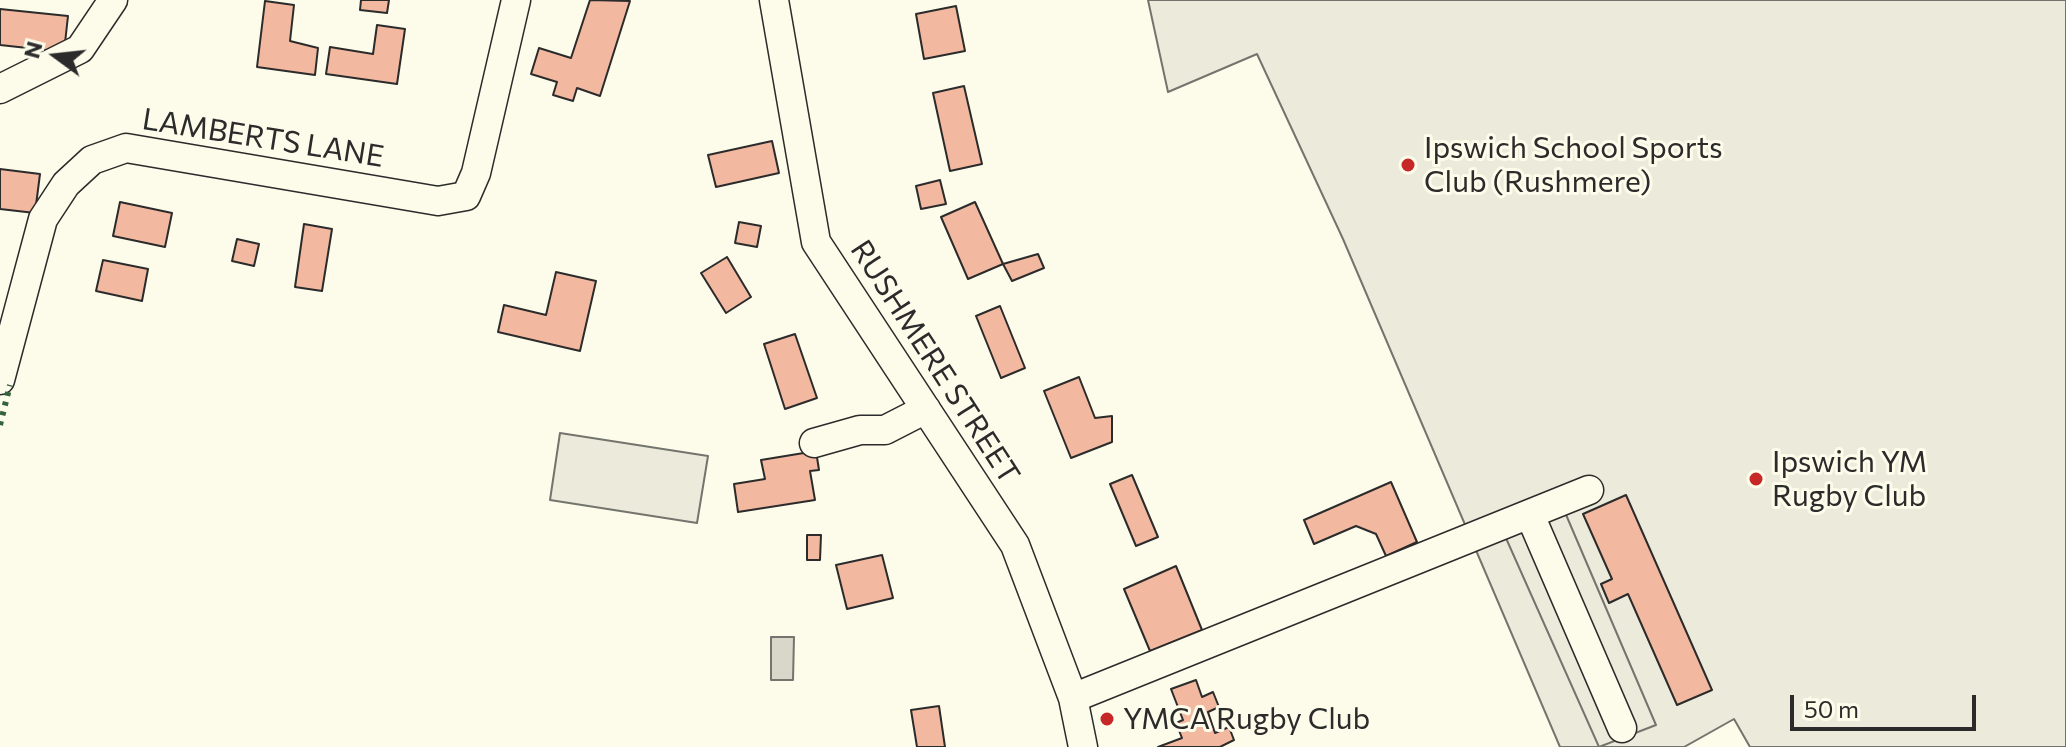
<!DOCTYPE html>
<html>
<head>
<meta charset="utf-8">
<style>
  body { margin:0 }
  #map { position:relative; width:2066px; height:747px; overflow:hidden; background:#fdfbea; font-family:Commissioner,sans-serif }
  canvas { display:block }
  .north { position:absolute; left:16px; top:16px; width:80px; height:80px; -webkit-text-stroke:6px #fdfbea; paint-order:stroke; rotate:285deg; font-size:22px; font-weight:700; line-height:32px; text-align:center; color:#2b2b2b }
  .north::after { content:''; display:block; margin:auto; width:28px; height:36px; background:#2b2b2b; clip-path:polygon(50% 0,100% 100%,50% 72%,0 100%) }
  .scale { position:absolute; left:1790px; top:695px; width:186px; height:36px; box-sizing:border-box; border:4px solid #2b2b2b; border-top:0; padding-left:10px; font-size:24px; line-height:28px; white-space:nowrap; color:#2b2b2b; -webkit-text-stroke:6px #fdfbea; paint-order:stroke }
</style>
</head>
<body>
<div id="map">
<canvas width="2066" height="747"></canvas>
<div class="north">N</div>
<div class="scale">50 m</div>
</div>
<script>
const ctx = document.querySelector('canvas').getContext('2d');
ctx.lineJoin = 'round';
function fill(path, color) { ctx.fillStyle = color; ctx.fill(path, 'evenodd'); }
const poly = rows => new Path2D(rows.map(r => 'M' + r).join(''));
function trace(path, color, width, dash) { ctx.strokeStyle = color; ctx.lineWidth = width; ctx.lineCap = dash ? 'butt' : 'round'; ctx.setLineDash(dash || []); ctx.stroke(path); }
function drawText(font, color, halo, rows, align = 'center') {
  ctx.font = font + ' Commissioner,sans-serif'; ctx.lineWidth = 6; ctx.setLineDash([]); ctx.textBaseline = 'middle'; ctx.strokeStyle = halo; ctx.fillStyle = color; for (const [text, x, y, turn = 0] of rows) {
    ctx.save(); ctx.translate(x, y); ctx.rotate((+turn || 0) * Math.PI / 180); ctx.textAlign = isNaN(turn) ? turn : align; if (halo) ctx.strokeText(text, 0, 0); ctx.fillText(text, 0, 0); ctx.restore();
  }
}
const green = poly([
  [1148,0,2066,0,2066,747,1750,747,1734,719,1684,747,1560,747,1343,239,1257,54,1168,92,1148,0],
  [560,433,708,456,697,523,550,500,560,433]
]);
const parking = poly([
  [1561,503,1656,725,1599,747,1501,527,1561,503]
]);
const water = poly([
  [771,637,794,637,793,680,771,680,771,637]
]);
const building = poly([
  [361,0,389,0,387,13,360,10,361,0],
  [590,0,630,1,600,96,577,88,573,101,553,95,557,82,531,74,539,48,571,58,590,0],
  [265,1,294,5,290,41,318,48,315,75,257,67,265,1],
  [956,6,965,51,924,59,916,14,956,6],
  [0,9,68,16,64,52,0,45,0,9],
  [377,25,405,29,397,84,326,74,330,47,373,54,377,25],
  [964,86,982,164,950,171,933,93,964,86],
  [772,141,779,173,716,187,708,155,772,141],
  [0,169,40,174,35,213,0,209,0,169],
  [940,180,946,204,921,209,916,186,940,180],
  [120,202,172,213,165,247,113,236,120,202],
  [975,202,1003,264,968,279,941,217,975,202],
  [739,222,761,226,757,247,735,243,739,222],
  [304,224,332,229,322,291,295,287,304,224],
  [237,239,259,244,254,266,232,261,237,239],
  [1038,254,1044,268,1012,281,1003,264,1038,254],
  [727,257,751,297,726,313,701,273,727,257],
  [103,260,148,269,142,301,96,291,103,260],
  [556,272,596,281,580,351,498,332,504,305,546,315,556,272],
  [1000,306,1025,368,1001,378,976,316,1000,306],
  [795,334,817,398,785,409,764,344,795,334],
  [1079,377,1095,418,1112,416,1112,442,1071,458,1044,391,1079,377],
  [816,451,819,470,810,471,815,500,738,512,734,484,765,479,761,460,816,451],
  [1132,475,1158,537,1136,546,1110,484,1132,475],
  [1391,482,1417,542,1386,556,1376,534,1356,526,1314,544,1304,520,1391,482],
  [1626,495,1712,690,1677,705,1628,594,1609,603,1601,584,1612,579,1583,514,1626,495],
  [807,535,821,535,820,560,807,560,807,535],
  [882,555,893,598,847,609,836,565,882,555],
  [1176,566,1202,630,1150,651,1124,589,1176,566],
  [1196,680,1202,697,1213,692,1219,707,1208,712,1215,733,1229,727,1234,740,1220,747,1158,747,1182,738,1176,723,1183,720,1171,689,1196,680],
  [939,706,945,747,917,747,911,710,939,706]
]);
const minor = poly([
  [774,0,816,242,1015,545,1073,698,1083,747],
  [0,89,80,49,113,0],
  [0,380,43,219,66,184,92,160,126,148,438,201,466,196,476,173,516,0],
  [814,443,860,430,885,430,926,409],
  [1530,515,1622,728],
  [1073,698,1589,490]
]);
const hedge = poly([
  [0,425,10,385]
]);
const markers = [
  [1408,165,8,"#c62828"],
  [1756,479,8,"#c62828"],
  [1107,719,8,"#c62828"]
];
const streetNames = [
  ["LAMBERTS LANE",263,138,9],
  ["RUSHMERE STREET",935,362,57]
];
const poiNames = [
  ["Ipswich School Sports",1424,148],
  ["Club (Rushmere)",1424,182],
  ["Ipswich YM",1772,462],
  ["Rugby Club",1772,496],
  ["YMCA Rugby Club",1123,719]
];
fill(green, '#ecebdb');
trace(green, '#74746e', 2);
fill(parking, '#eceadb');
trace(parking, '#74746e', 2);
fill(water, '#d8d7c9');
trace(water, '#74746e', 2);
fill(building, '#f2b8a0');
trace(building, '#2b2b2b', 2);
trace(minor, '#2b2b2b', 31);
trace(minor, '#fdfbea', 28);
trace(hedge, '#34623c', 6, [4, 6]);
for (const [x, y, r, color] of markers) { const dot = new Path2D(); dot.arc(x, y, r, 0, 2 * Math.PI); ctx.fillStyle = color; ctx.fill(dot); trace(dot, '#fdfbea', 3); }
drawText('30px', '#2b2b2b', '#fdfbea', streetNames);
drawText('30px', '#2b2b2b', '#fdfbea', poiNames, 'left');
</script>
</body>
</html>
